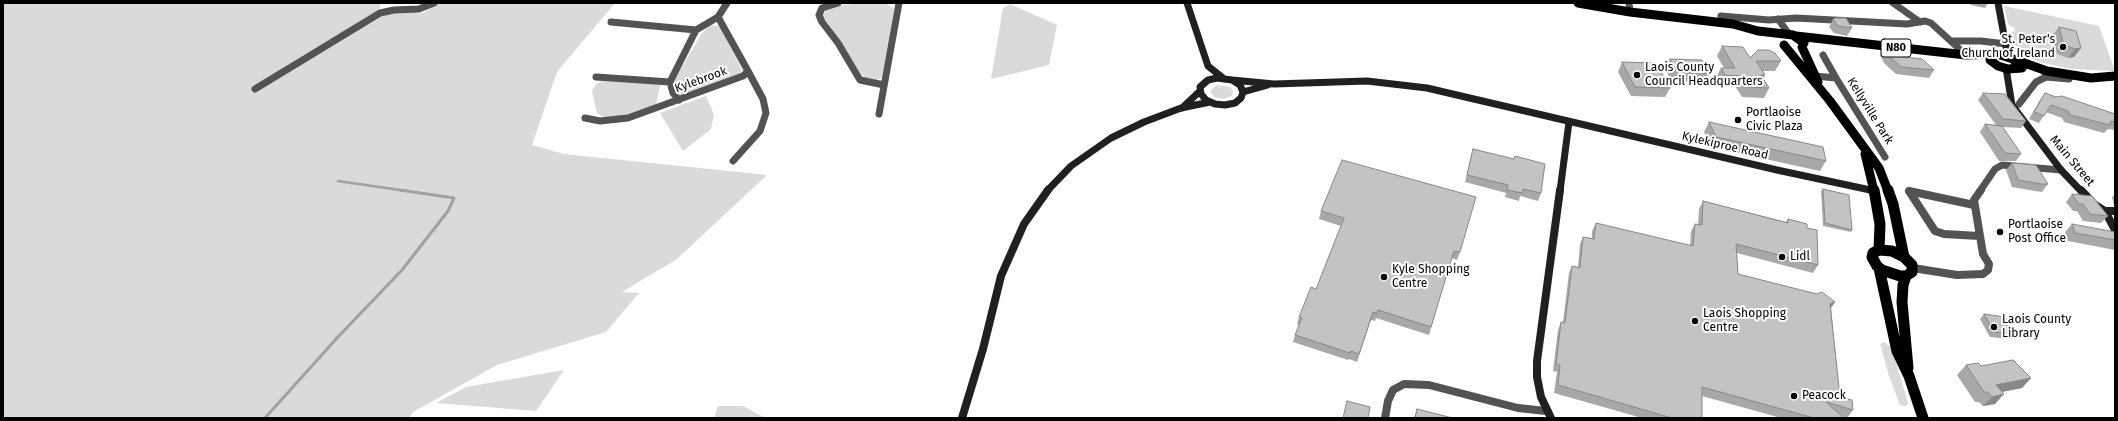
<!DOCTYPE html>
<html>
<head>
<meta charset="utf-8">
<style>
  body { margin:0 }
  #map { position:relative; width:2118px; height:421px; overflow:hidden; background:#fff; font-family:"Fira Sans",sans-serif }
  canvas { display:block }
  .frame { position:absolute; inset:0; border:4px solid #000; pointer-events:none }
</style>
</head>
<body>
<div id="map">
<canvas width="2118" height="421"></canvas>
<div class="frame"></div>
</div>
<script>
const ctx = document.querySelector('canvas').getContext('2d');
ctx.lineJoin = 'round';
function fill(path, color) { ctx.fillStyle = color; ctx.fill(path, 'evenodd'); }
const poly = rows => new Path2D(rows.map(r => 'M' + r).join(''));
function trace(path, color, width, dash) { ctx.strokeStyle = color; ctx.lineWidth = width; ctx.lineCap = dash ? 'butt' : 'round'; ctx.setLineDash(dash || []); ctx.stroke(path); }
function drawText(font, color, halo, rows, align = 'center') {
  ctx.font = font + ' "Fira Sans",sans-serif'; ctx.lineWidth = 4; ctx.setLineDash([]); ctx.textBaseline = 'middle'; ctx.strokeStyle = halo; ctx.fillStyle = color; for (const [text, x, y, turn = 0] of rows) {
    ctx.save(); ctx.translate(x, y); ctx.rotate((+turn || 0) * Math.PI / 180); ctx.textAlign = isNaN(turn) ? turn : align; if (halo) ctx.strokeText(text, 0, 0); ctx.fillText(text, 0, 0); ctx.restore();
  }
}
const green = poly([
  [3,3,381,3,379,11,423,13,440,3,615,3,557,72,532,145,564,154,767,175,677,259,622,292,639,293,606,332,497,365,413,412,409,418,3,418],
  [873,3,886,3,894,9,882,77,875,81,865,78,861,74,823,16,827,8,838,5],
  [1010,4,1057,25,1049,65,991,79,1003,8],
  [2004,6,2099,26,2115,71,2071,69,2039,62,2014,51,2010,32,2015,31,2014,28,2008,24],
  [715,25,720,27,742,70,739,75,684,97,679,93,674,84,676,77,702,33,709,26],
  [602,81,657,84,660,85,656,106,628,116,603,117,597,113,592,91,596,84],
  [1216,85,1230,87,1233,91,1232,96,1223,99,1214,97,1210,91],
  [706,96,714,115,711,129,683,151,660,113],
  [1884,342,1891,347,1893,352,1908,403,1906,406,1900,405,1889,376,1880,344],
  [564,370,536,411,436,403,466,387],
  [718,406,743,406,765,418,714,418]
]);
const streamFar1 = poly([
  [338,181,407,191]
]);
const stream = poly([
  [265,418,337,338,402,270,448,211,454,198,400,190]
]);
const streetFar1 = poly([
  [838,3,822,8,819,15,822,22,838,43,860,80,884,85],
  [1629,3,1630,12],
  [1893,3,1920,22],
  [1721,16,1769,20,1796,18,1907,24,1925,21,1931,23,1966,55],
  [1778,19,1789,34],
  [611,22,696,30],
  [1951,41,1981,41,2006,44],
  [1823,55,1836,78],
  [1815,76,1836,78,1885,157],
  [596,77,670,82],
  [2046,77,2069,79],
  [255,89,380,13,394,10,419,9,434,3],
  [679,100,673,93,670,82,696,30,718,17],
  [2019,104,2036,82,2046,77,2044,70],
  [879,114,899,3],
  [585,118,600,121,628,118,743,76,748,71,718,17,727,3],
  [733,161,760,131,766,113,763,99,748,71],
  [1980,191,1995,169,2002,165,2061,170]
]);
const street = poly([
  [1909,191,1935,231,1944,234,1979,236],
  [1909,191,1974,205],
  [1913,268,1957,275,1983,274,1988,270,1989,264,1983,254,1974,200,1981,190],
  [1385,418,1388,401,1393,390,1404,384,1429,385,1518,408,1546,411]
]);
const secondaryFar1 = poly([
  [1187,3,1208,66,1223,78],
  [1998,3,2007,52,2010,57],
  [2006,68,2012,105,2061,170,2081,191],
  [1217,78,1232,80,1240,85,1243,92,1241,98,1235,103,1225,105,1215,104,1206,100,1201,94,1200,87,1208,80,1217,78],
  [1232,80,1274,84,1367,81,1427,88,1777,170,1875,191],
  [1243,92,1268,85],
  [1182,108,1200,91],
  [1047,191,1071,166,1111,138,1144,122,1181,108,1210,102],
  [1560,191,1569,122]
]);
const secondary = poly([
  [1871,190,1875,191],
  [2081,190,2094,204,2105,211,2115,230],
  [2105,211,2115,211],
  [962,418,983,349,1001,276,1024,224,1048,190],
  [1551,418,1541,397,1537,377,1537,361,1560,190]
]);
const primaryFar1 = poly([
  [1578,3,1630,12,1733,24,1758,31,1793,35,1804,43],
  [1796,36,1966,55,1997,54,2013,59,2017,64,2015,68],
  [1784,45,1830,101,1879,168,1888,191],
  [1802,47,1818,82],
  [1990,55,1990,60,1998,66,2008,69,2022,68],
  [2013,59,2047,71,2091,78,2115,76],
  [1865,154,1874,191]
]);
const primary = poly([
  [1874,190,1880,224,1879,250],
  [1888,190,1893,204,1904,257],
  [1879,250,1892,251,1904,257,1912,265,1912,272,1906,276,1900,276,1882,270,1877,266,1872,257,1873,253,1879,250],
  [1879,268,1897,351,1909,376,1923,418],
  [1906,276,1903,285,1902,302,1908,368]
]);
const wall = poly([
  [1969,3,1988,3,1985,8,1971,5],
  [1833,19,1852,28,1847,36,1834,33,1829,27],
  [2059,27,2081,48,2074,57,2068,58,2057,54,2052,36],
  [1722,46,1750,58,1781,61,1775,71,1763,71,1765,75,1763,79,1769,88,1764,98,1742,97,1735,86,1721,84,1716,77,1721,68,1724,68,1717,56],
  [1884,47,1905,57,1934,70,1929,78,1896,74,1884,63,1880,55],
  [1670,59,1709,73,1705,82,1672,81,1665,69],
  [1622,62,1670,88,1665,97,1631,96,1618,72],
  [1983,93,2026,121,2021,128,2003,127,2021,154,2016,161,1999,161,1980,132,1985,124,1996,125,1978,100],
  [2045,93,2056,97,2115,114,2115,130,2108,129,2104,133,2064,122,2062,118,2046,112,2039,123,2029,119,2040,100],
  [1709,122,1826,161,1820,171,1711,147,1704,132],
  [1473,149,1514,159,1515,156,1541,193,1538,201,1520,196,1519,201,1505,197,1506,193,1465,182,1471,156],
  [2012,163,2048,184,2042,192,2035,191,2012,187,2006,170],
  [1823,189,1852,230,1851,232,1823,226,1821,191],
  [2072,194,2108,216,2101,223,2083,221,2077,211,2073,211,2066,202],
  [2115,194,2115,205,2114,205,2112,197],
  [1703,201,1786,222,1788,219,1807,228,1818,265,1813,273,1737,253,1738,274,1835,302,1831,308,1840,397,1853,410,1847,418,1841,416,1844,418,1781,418,1702,396,1702,418,1642,418,1554,393,1557,372,1553,371,1558,330,1561,322,1563,322,1569,273,1572,266,1578,267,1580,244,1583,237,1592,239,1592,231,1596,223,1690,246,1691,231,1695,224,1698,225,1699,209],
  [1321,211,1460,252,1457,260,1451,258,1429,335,1376,318,1375,321,1371,320,1357,362,1349,359,1348,360,1293,342,1295,335,1299,325,1297,324,1299,317,1316,289,1341,226,1319,219],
  [2072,224,2115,232,2115,250,2068,241,2065,232],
  [1984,314,2015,334,2010,339,1990,337,1980,319],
  [1966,365,1981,366,2031,378,2022,388,2002,392,1995,404,1983,406,1979,402,1975,402,1957,375],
  [1417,409,1453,418,1414,418]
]);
const shadedWall = poly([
  [2081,48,2074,57,2068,58,2075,49],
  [1835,302,1830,309,1830,304],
  [2031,378,2022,388,1990,394,1996,385],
  [2004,394,1995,404,1983,406,1992,397]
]);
const building = poly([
  [1835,18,1846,18,1852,28,1838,26,1833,19,1835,18],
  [2059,27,2076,31,2081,48,2075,49,2064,45,2059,27],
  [1722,46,1743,47,1750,58,1758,50,1769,50,1775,53,1781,61,1756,61,1765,75,1761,75,1769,88,1747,87,1740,76,1725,75,1721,68,1735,68,1722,46],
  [1884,47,1900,49,1905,57,1922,59,1934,70,1901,67,1889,56,1884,47],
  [1670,59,1702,60,1709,73,1677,72,1670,59],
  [1622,62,1656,63,1670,88,1635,87,1622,62],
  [1983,93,2005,94,2026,121,2003,119,1983,93],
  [2045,93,2056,97,2062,96,2115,114,2115,122,2111,121,2110,125,2070,115,2068,111,2051,105,2044,116,2034,112,2045,93],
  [1709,122,1823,147,1826,161,1716,137,1709,122],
  [1985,124,2002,126,2021,154,2005,153,1985,124],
  [1473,149,1514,159,1515,156,1545,164,1541,193,1523,189,1522,193,1507,190,1508,185,1467,175,1473,149],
  [1342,160,1476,197,1460,252,1454,251,1431,327,1378,310,1377,313,1373,312,1359,354,1351,351,1350,353,1295,335,1302,318,1299,317,1311,287,1316,289,1344,218,1321,211,1342,160],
  [2012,163,2036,165,2048,184,2041,184,2018,180,2012,163],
  [1823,189,1849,195,1852,230,1825,223,1823,189],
  [2072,194,2092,196,2108,216,2090,214,2083,204,2079,204,2072,194],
  [1703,201,1788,223,1788,219,1807,224,1807,228,1817,230,1818,265,1736,244,1738,274,1817,294,1822,292,1835,302,1830,304,1840,397,1852,400,1853,410,1826,402,1844,418,1814,418,1702,387,1702,418,1672,418,1558,385,1560,365,1556,364,1561,322,1565,323,1572,266,1580,268,1583,237,1594,239,1596,223,1693,246,1695,224,1702,225,1703,201],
  [2072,224,2115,232,2115,240,2075,233,2072,224],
  [1984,314,2005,317,2015,334,1994,332,1984,314],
  [2013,360,2031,378,1996,385,2004,394,1992,397,1988,392,1984,392,1966,365,1978,363,1981,366,2013,360],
  [1347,401,1370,407,1368,418,1343,418,1347,401],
  [1417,409,1453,418,1415,418,1417,409]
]);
const markers = [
  [2063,47,4,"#000"],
  [1637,75,4,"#000"],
  [1738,120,4,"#000"],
  [2000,232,4,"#000"],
  [1782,257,4,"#000"],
  [1384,277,4,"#000"],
  [1695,321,4,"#000"],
  [1994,327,4,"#000"],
  [1794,396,4,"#000"]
];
const shields = [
  [1896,48,30]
];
const shieldNames = [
  ["N80",1896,48]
];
const poiNames = [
  ["St. Peter's",2055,40,"right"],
  ["Church of Ireland",2055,54,"right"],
  ["Laois County",1645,68],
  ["Council Headquarters",1645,82],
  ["Portlaoise",1746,113],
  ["Civic Plaza",1746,127],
  ["Portlaoise",2008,225],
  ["Post Office",2008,239],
  ["Lidl",1790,257],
  ["Kyle Shopping",1392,270],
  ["Centre",1392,284],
  ["Laois Shopping",1703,314],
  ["Centre",1703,328],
  ["Laois County",2002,320],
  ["Library",2002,334],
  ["Peacock",1802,396]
];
const streetNames = [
  ["Kylebrook",701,80,-20],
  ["Kellyville Park",1870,111,58],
  ["Kylekiproe Road",1725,146,13],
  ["Main Street",2072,161,50]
];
fill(green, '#dadada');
trace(streamFar1, '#a1a1a1', 2.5);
trace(stream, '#a1a1a1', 3);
trace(streetFar1, '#535353', 7);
trace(street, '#535353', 8);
trace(secondaryFar1, '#202020', 7);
trace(secondary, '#202020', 8);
trace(primaryFar1, '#000', 9);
trace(primary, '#000', 11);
fill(wall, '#a8a8a8');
fill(shadedWall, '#888');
fill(building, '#c3c3c3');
trace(building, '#888', 1);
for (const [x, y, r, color] of markers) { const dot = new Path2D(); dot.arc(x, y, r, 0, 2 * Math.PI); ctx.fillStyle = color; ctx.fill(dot); trace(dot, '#fff', 1.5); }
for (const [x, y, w] of shields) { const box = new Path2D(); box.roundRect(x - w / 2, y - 9, w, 18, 3); ctx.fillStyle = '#fff'; ctx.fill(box); trace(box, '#000', 1); }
drawText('bold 11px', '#000', null, shieldNames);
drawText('12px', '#000', '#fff', poiNames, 'left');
drawText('12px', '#000', '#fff', streetNames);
</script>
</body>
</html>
